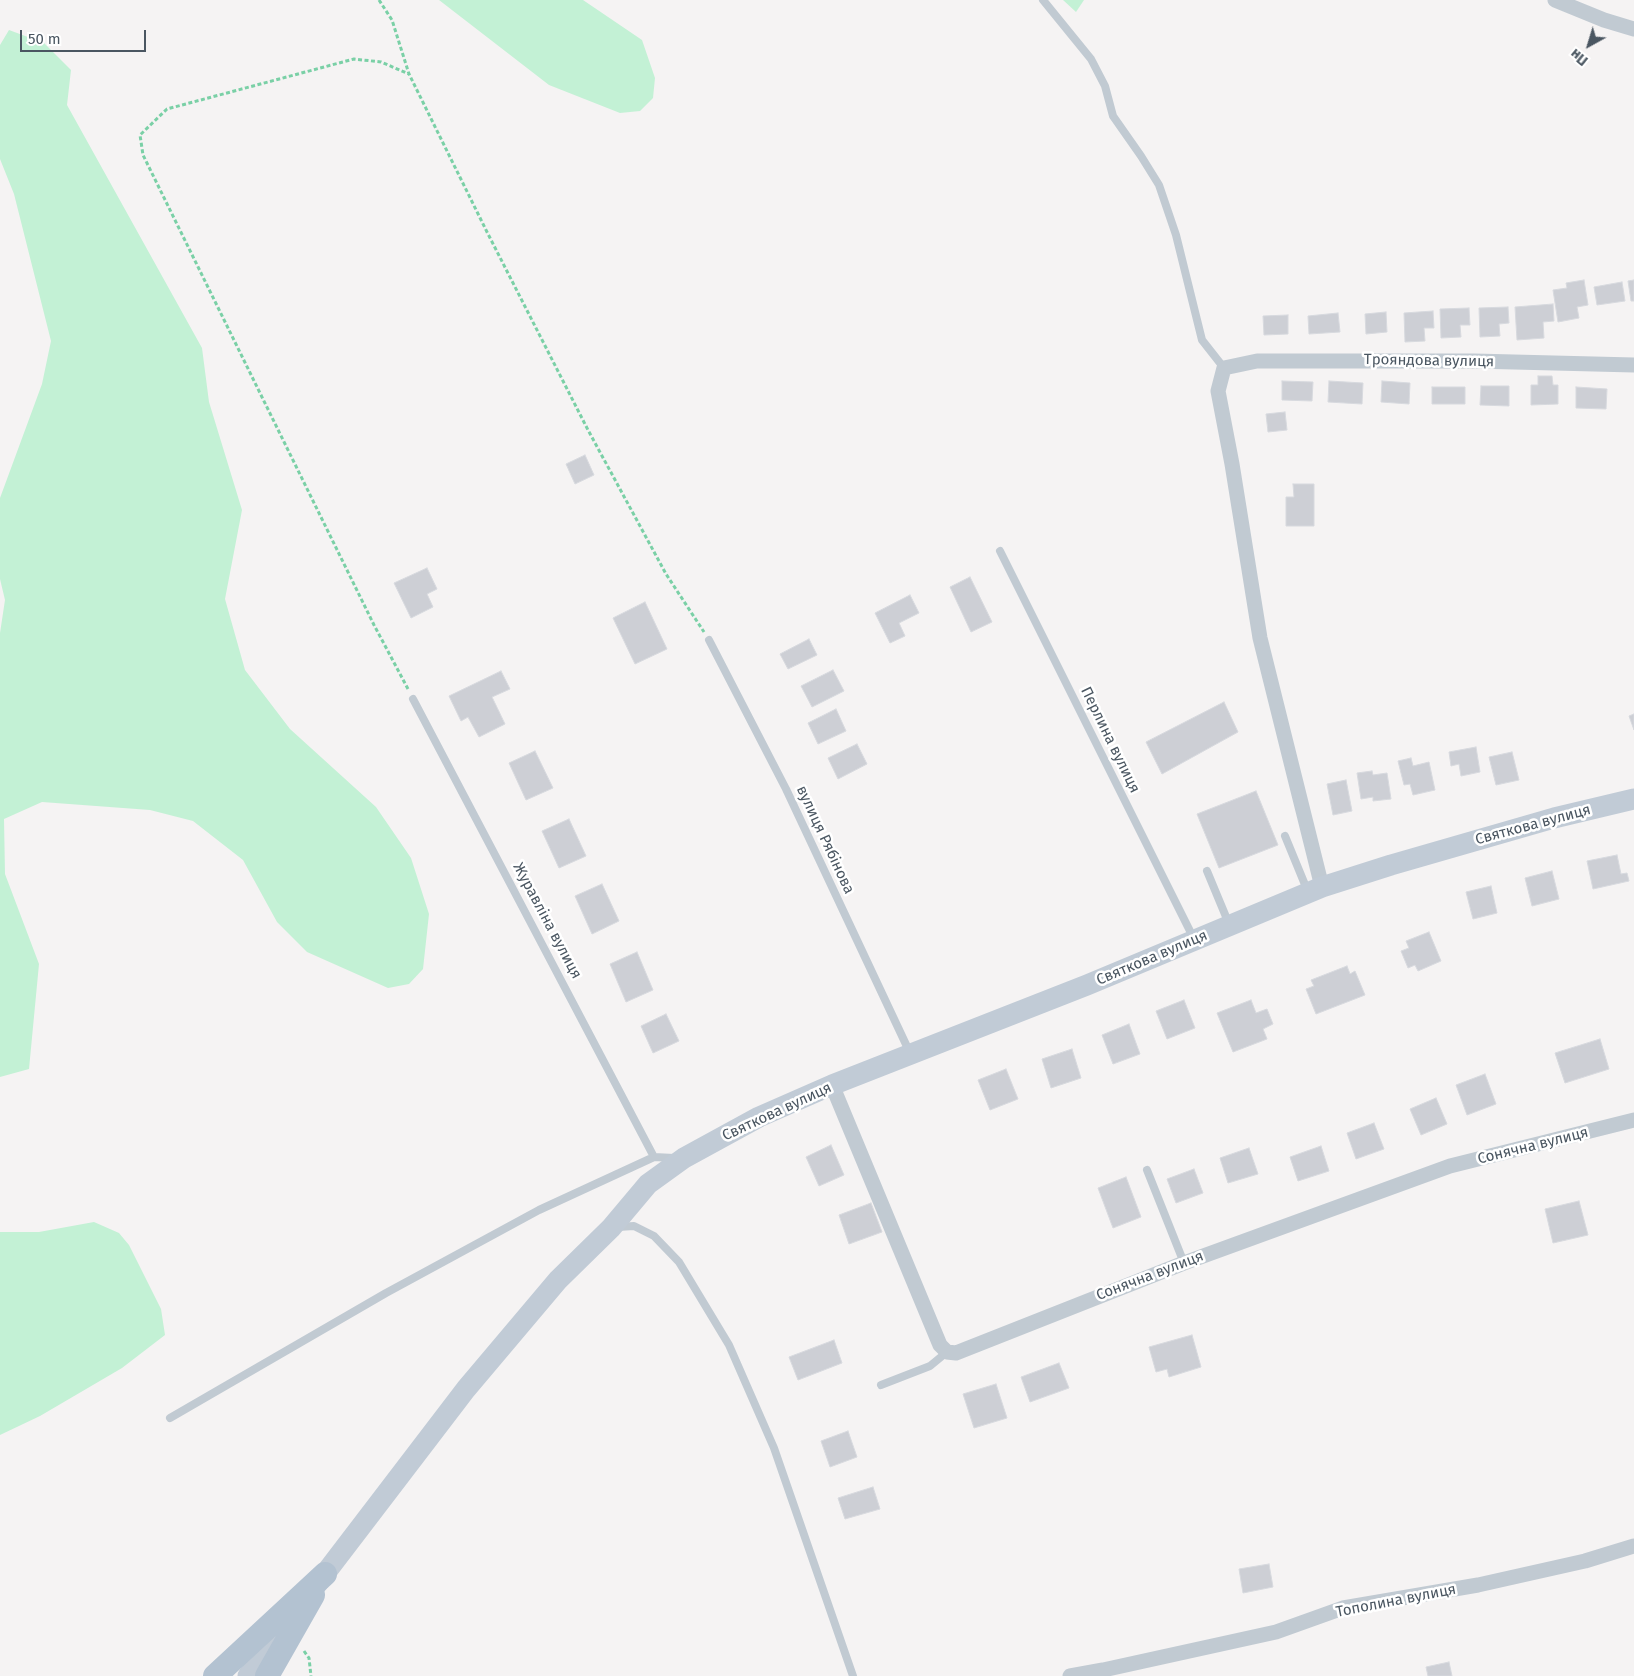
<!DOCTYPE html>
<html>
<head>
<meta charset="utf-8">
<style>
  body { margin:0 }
  #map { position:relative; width:1634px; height:1676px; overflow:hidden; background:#f5f3f3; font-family:"Fira Sans",sans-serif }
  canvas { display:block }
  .north { position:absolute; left:1564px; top:20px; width:50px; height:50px; -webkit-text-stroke:4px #fff; paint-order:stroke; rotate:219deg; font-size:14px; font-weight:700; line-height:20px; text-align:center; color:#4a5661 }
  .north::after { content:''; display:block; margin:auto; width:18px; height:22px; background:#4a5661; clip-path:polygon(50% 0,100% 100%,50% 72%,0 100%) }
  .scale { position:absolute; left:20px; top:30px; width:126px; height:22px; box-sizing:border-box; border:2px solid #4a5661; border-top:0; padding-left:6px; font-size:15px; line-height:18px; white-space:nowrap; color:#4a5661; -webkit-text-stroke:4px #fff; paint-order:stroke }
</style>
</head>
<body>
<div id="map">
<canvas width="1634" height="1676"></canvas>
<div class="north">Пн</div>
<div class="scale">50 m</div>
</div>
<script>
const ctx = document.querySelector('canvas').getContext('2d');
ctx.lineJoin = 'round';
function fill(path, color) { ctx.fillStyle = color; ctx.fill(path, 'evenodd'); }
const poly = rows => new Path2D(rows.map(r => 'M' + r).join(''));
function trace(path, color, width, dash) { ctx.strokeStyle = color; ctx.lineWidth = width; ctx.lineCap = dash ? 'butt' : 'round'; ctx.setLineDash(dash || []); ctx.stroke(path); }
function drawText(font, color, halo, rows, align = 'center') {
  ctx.font = font + ' "Fira Sans",sans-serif'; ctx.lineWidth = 5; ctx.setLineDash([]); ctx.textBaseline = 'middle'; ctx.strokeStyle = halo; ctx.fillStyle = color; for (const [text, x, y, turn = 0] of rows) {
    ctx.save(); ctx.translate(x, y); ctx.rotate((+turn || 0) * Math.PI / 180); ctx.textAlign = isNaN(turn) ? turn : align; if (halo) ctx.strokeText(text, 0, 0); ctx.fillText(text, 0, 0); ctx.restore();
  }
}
const green = poly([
  [439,0,583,0,642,40,655,78,653,98,640,111,620,113,549,85],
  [1063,0,1084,0,1076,12],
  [9,30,44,43,71,70,67,105,202,348,209,402,242,510,225,599,245,670,290,729,376,807,411,858,429,914,423,969,409,984,388,988,307,952,277,922,243,860,193,821,150,810,42,802,4,819,5,874,39,964,29,1069,0,1077,0,633,5,600,0,579,0,498,42,384,51,341,14,194,0,159,0,45],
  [94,1222,119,1233,129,1245,161,1309,165,1335,122,1368,40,1416,0,1435,0,1232,39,1232]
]);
const building = poly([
  [1584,280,1588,305,1577,307,1579,318,1558,322,1553,290,1567,288,1566,283,1584,280],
  [1634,280,1634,301,1631,301,1628,281,1634,280],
  [1622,282,1625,301,1597,305,1594,287,1622,282],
  [1553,304,1554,321,1543,322,1544,338,1517,340,1515,307,1553,304],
  [1508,307,1509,323,1499,324,1500,336,1480,337,1479,308,1508,307],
  [1469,308,1470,325,1460,325,1461,337,1441,338,1440,309,1469,308],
  [1433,311,1434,328,1424,328,1425,341,1405,342,1404,313,1433,311],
  [1386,312,1387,332,1366,334,1365,314,1386,312],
  [1338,313,1340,332,1309,334,1308,316,1338,313],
  [1288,315,1288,334,1264,335,1263,316,1288,315],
  [1538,376,1552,376,1553,385,1558,385,1558,404,1531,405,1531,385,1538,385,1538,376],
  [1282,381,1313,382,1312,401,1282,400,1282,381],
  [1329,381,1363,383,1362,404,1328,402,1329,381],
  [1382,381,1410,383,1409,404,1381,402,1382,381],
  [1481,386,1509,386,1509,406,1480,405,1481,386],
  [1432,387,1465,387,1465,404,1432,404,1432,387],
  [1576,387,1607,389,1606,409,1576,408,1576,387],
  [1285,412,1287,430,1268,432,1266,414,1285,412],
  [585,455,594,475,575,484,566,464,585,455],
  [1293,484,1314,484,1314,526,1286,526,1286,497,1294,497,1293,484],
  [427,568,437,589,427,594,433,607,411,618,394,583,427,568],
  [970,577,992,622,971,632,950,587,970,577],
  [910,595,919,613,899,623,905,636,890,643,875,613,910,595],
  [645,602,667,649,635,664,613,618,645,602],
  [809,639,817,655,788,669,780,654,809,639],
  [833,670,844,691,812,707,801,686,833,670],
  [501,671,510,689,492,697,505,724,479,737,468,717,461,721,449,696,501,671],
  [1224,702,1238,732,1162,774,1146,742,1224,702],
  [836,709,846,731,818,744,808,723,836,709],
  [1634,714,1634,730,1629,716,1634,714],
  [857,744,867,764,838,779,828,758,857,744],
  [1476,747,1480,772,1461,776,1459,764,1451,766,1449,752,1476,747],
  [535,751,553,788,526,800,509,763,535,751],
  [1512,752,1519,780,1496,785,1489,757,1512,752],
  [1411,758,1413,766,1429,762,1435,790,1413,795,1410,784,1404,785,1398,761,1411,758],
  [1372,771,1373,775,1387,773,1391,799,1373,801,1373,797,1361,799,1357,773,1372,771],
  [1346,780,1352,811,1333,815,1327,784,1346,780],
  [1256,791,1278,845,1219,868,1197,814,1256,791],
  [569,819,586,856,559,868,542,831,569,819],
  [1617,855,1621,874,1627,873,1629,881,1593,889,1587,861,1617,855],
  [1552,871,1559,899,1532,906,1525,878,1552,871],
  [602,884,619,921,592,934,575,896,602,884],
  [1491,886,1497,913,1473,919,1466,892,1491,886],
  [1429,932,1441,961,1418,971,1415,965,1408,968,1401,951,1409,948,1406,941,1429,932],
  [637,952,653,990,626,1002,610,964,637,952],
  [1347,966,1350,974,1355,971,1365,995,1316,1014,1306,989,1314,986,1311,980,1347,966],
  [1184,1000,1195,1028,1167,1039,1156,1011,1184,1000],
  [1251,1000,1256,1013,1267,1009,1273,1024,1263,1029,1267,1039,1233,1052,1217,1013,1251,1000],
  [666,1014,679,1041,653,1053,641,1026,666,1014],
  [1129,1024,1140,1054,1113,1064,1102,1035,1129,1024],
  [1600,1039,1609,1069,1565,1083,1555,1053,1600,1039],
  [1072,1049,1081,1078,1051,1088,1042,1059,1072,1049],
  [1006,1069,1018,1099,990,1110,978,1080,1006,1069],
  [1485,1074,1496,1104,1467,1115,1456,1085,1485,1074],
  [1436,1098,1447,1124,1421,1135,1410,1109,1436,1098],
  [1374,1123,1384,1149,1356,1159,1347,1133,1374,1123],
  [831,1145,844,1175,819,1186,806,1157,831,1145],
  [1321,1146,1329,1171,1298,1181,1290,1157,1321,1146],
  [1249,1148,1258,1174,1228,1183,1220,1158,1249,1148],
  [1194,1169,1203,1193,1176,1203,1167,1179,1194,1169],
  [1126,1177,1141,1217,1113,1228,1098,1188,1126,1177],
  [1579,1201,1588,1235,1553,1243,1545,1209,1579,1201],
  [871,1203,882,1232,849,1244,839,1215,871,1203],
  [1192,1335,1201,1367,1169,1377,1167,1369,1156,1372,1149,1347,1192,1335],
  [834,1340,842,1363,798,1380,789,1357,834,1340],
  [1059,1363,1069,1388,1030,1402,1021,1377,1059,1363],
  [996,1384,1007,1418,974,1428,963,1394,996,1384],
  [848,1431,857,1457,830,1467,821,1441,848,1431],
  [873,1487,880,1509,845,1519,838,1498,873,1487],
  [1269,1564,1273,1587,1243,1593,1239,1569,1269,1564],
  [1449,1662,1452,1676,1428,1676,1426,1667,1449,1662]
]);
const path = poly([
  [379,0,392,20,409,74,487,232,588,430,666,574,704,632],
  [408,689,374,625,143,155,140,135,167,109,354,59,381,62,409,74],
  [304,1651,309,1658,311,1676]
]);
const service = poly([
  [1043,0,1091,59,1105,86,1113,116,1141,156,1159,185,1176,235,1202,340,1224,368],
  [1000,551,1194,939],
  [709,640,786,789,910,1053],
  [413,699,654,1157],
  [1285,836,1308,892],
  [1207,871,1229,924],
  [1147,1170,1184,1263],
  [618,1227,634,1226,654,1236,679,1262,729,1345,774,1448,853,1676],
  [881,1385,930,1366,947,1352],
  [170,1418,386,1293,539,1210,654,1157,674,1158]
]);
const minor = poly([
  [1555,0,1604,20,1634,29],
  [1322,887,1260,638,1232,464,1218,391,1224,368,1257,361,1474,361,1634,365],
  [832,1085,940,1345,947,1352,956,1353,1184,1263,1450,1166,1634,1120],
  [1070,1676,1103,1670,1276,1632,1343,1608,1478,1585,1585,1561,1634,1546]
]);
const secondary = poly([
  [314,1588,466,1389,558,1280,611,1228,648,1184,684,1158,759,1117,832,1085,1087,985,1322,887,1391,865,1554,818,1634,799],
  [248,1676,288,1622]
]);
const primary = poly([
  [215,1676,325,1574],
  [267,1676,313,1595]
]);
const streetNames = [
  ["Трояндова вулиця",1429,361,1],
  ["Перлина вулиця",1110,740,64],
  ["Святкова вулиця",1533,825,-15],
  ["вулиця Рябінова",825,840,65],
  ["Журавліна вулиця",547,921,62],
  ["Святкова вулиця",1152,958,-23],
  ["Святкова вулиця",777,1112,-25],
  ["Сонячна вулиця",1533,1146,-14],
  ["Сонячна вулиця",1150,1276,-21],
  ["Тополина вулиця",1396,1601,-11]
];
fill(green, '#c3f1d5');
fill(building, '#cdcfd5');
trace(building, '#d7d9de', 1);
trace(path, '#7ad0a6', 3, [4, 2.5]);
trace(service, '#c1cad2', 8);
trace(minor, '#c1cad2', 15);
trace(secondary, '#c1cbd6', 21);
trace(primary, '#b3c2d1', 24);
drawText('15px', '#4a5661', '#fff', streetNames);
</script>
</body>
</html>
